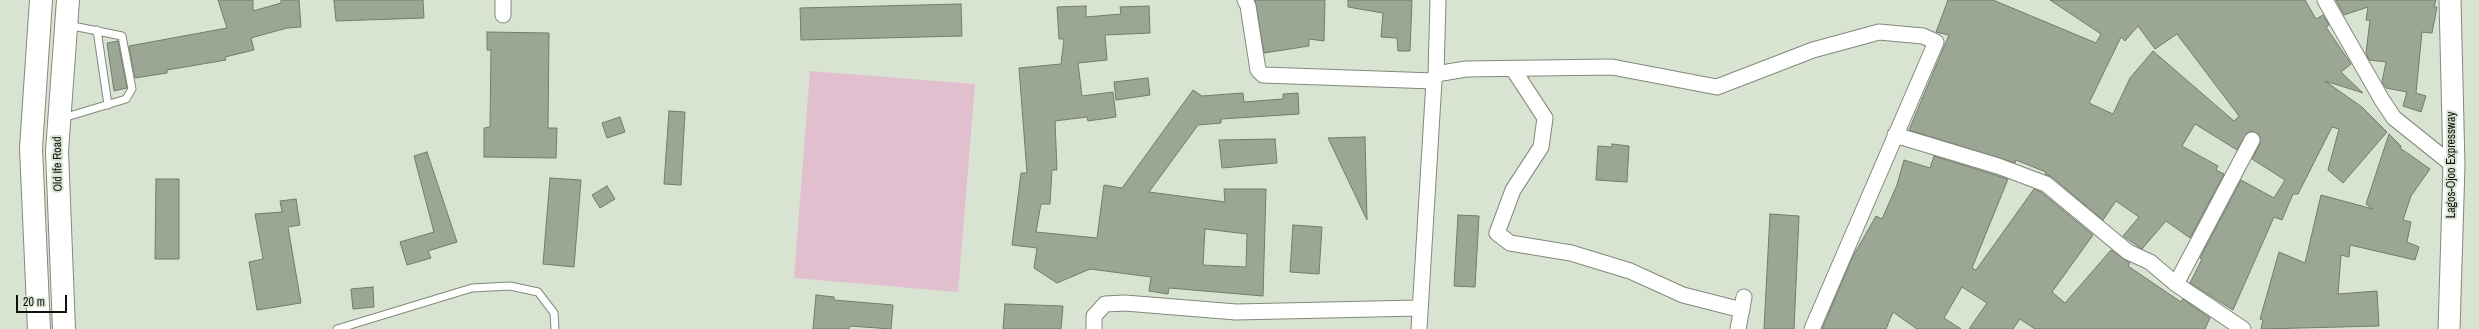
<!DOCTYPE html>
<html>
<head>
<meta charset="utf-8">
<style>
  body { margin:0 }
  #map { position:relative; width:2479px; height:329px; overflow:hidden; background:#d9e3d2; font-family:"Archivo Narrow",sans-serif }
  canvas { display:block }
  .scale { position:absolute; left:16px; top:295px; width:51px; height:18px; box-sizing:border-box; border:2px solid #0f120c; border-top:0; padding-left:5px; font-size:12px; line-height:14px; white-space:nowrap; color:#0f120c; -webkit-text-stroke:3px #d9e3d2; paint-order:stroke }
</style>
</head>
<body>
<div id="map">
<canvas width="2479" height="329"></canvas>
<div class="scale">20 m</div>
</div>
<script>
const ctx = document.querySelector('canvas').getContext('2d');
ctx.lineJoin = 'round';
function fill(path, color) { ctx.fillStyle = color; ctx.fill(path, 'evenodd'); }
const poly = rows => new Path2D(rows.map(r => 'M' + r).join(''));
function trace(path, color, width, dash) { ctx.strokeStyle = color; ctx.lineWidth = width; ctx.lineCap = dash ? 'butt' : 'round'; ctx.setLineDash(dash || []); ctx.stroke(path); }
function drawText(font, color, halo, rows, align = 'center') {
  ctx.font = font + ' "Archivo Narrow",sans-serif'; ctx.lineWidth = 4; ctx.setLineDash([]); ctx.textBaseline = 'middle'; ctx.strokeStyle = halo; ctx.fillStyle = color; for (const [text, x, y, turn = 0] of rows) {
    ctx.save(); ctx.translate(x, y); ctx.rotate((+turn || 0) * Math.PI / 180); ctx.textAlign = isNaN(turn) ? turn : align; if (halo) ctx.strokeText(text, 0, 0); ctx.fillText(text, 0, 0); ctx.restore();
  }
}
const green = poly([
  [810,71,975,84,958,292,794,278]
]);
const building = poly([
  [218,0,253,0,253,11,281,3,281,0,299,0,301,27,287,28,251,38,254,50,225,57,226,60,167,70,167,73,135,78,129,46,227,28,218,0],
  [334,0,423,0,424,18,336,21,334,0],
  [1255,0,1325,0,1324,41,1309,39,1309,46,1264,53,1255,0],
  [1348,0,1412,0,1410,51,1398,51,1397,38,1381,37,1383,13,1348,7,1348,0],
  [1948,0,1993,0,2096,43,2101,34,2050,0,2305,0,2316,19,2323,15,2329,25,2326,27,2351,64,2341,72,2363,93,2325,81,2362,107,2387,132,2343,183,2328,170,2339,129,2332,127,2298,194,2293,194,2282,220,2274,217,2233,310,2190,283,2202,259,2200,258,2241,180,2274,198,2285,180,2252,159,2260,144,2259,135,2252,131,2247,133,2237,150,2195,124,2182,146,2218,166,2216,170,2224,174,2190,238,2166,221,2142,249,2123,236,2139,217,2116,201,2103,220,2052,177,2045,174,2046,172,2016,160,2015,163,1909,130,1949,35,1936,32,1948,0],
  [2138,26,2155,49,2177,34,2239,116,2234,121,2153,51,2130,78,2113,114,2089,103,2121,37,2125,41,2138,26],
  [2336,0,2436,0,2434,7,2437,7,2432,33,2422,32,2416,93,2426,96,2421,112,2403,106,2407,92,2386,88,2382,82,2386,62,2369,60,2366,53,2370,20,2366,20,2368,7,2344,15,2336,0],
  [961,4,962,36,801,40,800,8,961,4],
  [1086,6,1086,17,1121,14,1120,7,1149,6,1150,33,1105,35,1107,60,1078,63,1082,96,1113,92,1116,117,1088,121,1087,117,1055,121,1057,170,1052,170,1050,204,1041,204,1036,232,1097,238,1104,185,1122,188,1193,90,1202,96,1243,93,1244,102,1283,99,1283,94,1298,93,1299,114,1221,119,1221,123,1198,125,1149,192,1225,202,1224,189,1266,189,1263,296,1169,288,1168,294,1149,291,1151,277,1090,269,1057,283,1034,268,1037,248,1012,245,1021,173,1027,173,1019,68,1061,64,1064,39,1059,39,1057,7,1086,6],
  [1205,229,1247,234,1246,267,1203,265,1205,229],
  [487,32,549,33,548,128,557,128,556,158,484,157,484,128,490,127,491,50,487,50,487,32],
  [118,41,127,88,114,91,107,43,118,41],
  [1148,78,1150,95,1116,100,1114,82,1148,78],
  [669,111,685,112,681,185,664,184,669,111],
  [620,117,625,132,607,138,602,123,620,117],
  [2389,134,2401,146,2400,148,2430,169,2411,196,2403,220,2411,222,2407,242,2419,247,2415,260,2350,245,2349,257,2341,255,2338,294,2377,291,2379,326,2261,329,2263,320,2260,319,2279,252,2305,263,2321,195,2373,209,2366,204,2389,134],
  [1365,137,1367,220,1328,138,1365,137],
  [1275,139,1277,163,1222,168,1219,140,1275,139],
  [1612,144,1629,146,1627,182,1596,180,1598,146,1612,147,1612,144],
  [427,152,457,242,428,251,431,258,407,265,400,242,434,232,414,156,427,152],
  [1934,156,2008,179,1972,268,1976,270,2034,189,2041,192,2093,235,2052,292,2065,303,2111,250,2130,263,2128,266,2181,302,2183,299,2210,318,2205,329,2035,329,2020,319,2013,329,1969,329,1987,303,1962,287,1944,318,1961,329,1917,329,1893,312,1886,329,1822,329,1852,258,1876,216,1882,219,1897,185,1904,160,1930,168,1934,156],
  [550,178,581,180,574,267,543,264,550,178],
  [156,179,179,179,179,259,155,259,156,179],
  [607,186,615,199,600,208,592,195,607,186],
  [296,199,300,225,288,227,301,303,257,310,249,262,263,259,255,214,282,212,280,201,296,199],
  [1770,214,1799,216,1794,329,1764,329,1770,214],
  [1458,215,1479,216,1475,287,1454,286,1458,215],
  [1293,225,1322,227,1319,274,1290,272,1293,225],
  [373,287,374,307,353,309,351,289,373,287],
  [816,295,834,297,834,300,893,305,891,329,850,326,849,329,813,329,816,295],
  [1005,304,1063,306,1061,329,1003,329,1005,304]
]);
const lane = poly([
  [97,30,108,105],
  [63,118,126,99,132,89,122,36,68,25],
  [337,329,472,288,510,286,538,292,554,313,555,329]
]);
const street = poly([
  [503,0,503,15],
  [1245,0,1248,6,1258,70,1263,75,1434,81],
  [2325,0,2382,100,2394,118,2454,166],
  [1513,69,1545,118,1541,147,1513,190,1497,233,1510,243,1571,253,1630,271,1683,295,1742,310],
  [1436,74,1466,69,1612,67,1717,87,1813,50,1879,32,1923,36,1936,42,1812,329],
  [1895,135,1998,166,2046,184,2128,252,2150,262,2176,284,2243,329],
  [2176,284,2252,140],
  [1094,329,1094,316,1105,304,1125,303,1236,312,1419,308],
  [1419,329,1434,81,1436,74,1438,0],
  [1738,329,1744,297]
]);
const secondary = poly([
  [2449,329,2454,166,2450,0]
]);
const primary = poly([
  [39,329,31,148,41,0],
  [64,329,57,151,68,0]
]);
const streetNames = [
  ["Old Ife Road",58,164,-91],
  ["Lagos-Ojoo Expressway",2452,165,-90]
];
fill(green, '#e2bfcf');
fill(building, '#9ba695');
trace(building, '#727c6c', 1);
trace(lane, '#808a7a', 9);
trace(street, '#808a7a', 17);
trace(secondary, '#808a7a', 23);
trace(primary, '#808a7a', 24);
trace(lane, '#fff', 7);
trace(street, '#fff', 15);
trace(secondary, '#fff', 21);
trace(primary, '#fff', 22);
drawText('12px', '#0f120c', '#d9e3d2', streetNames);
</script>
</body>
</html>
